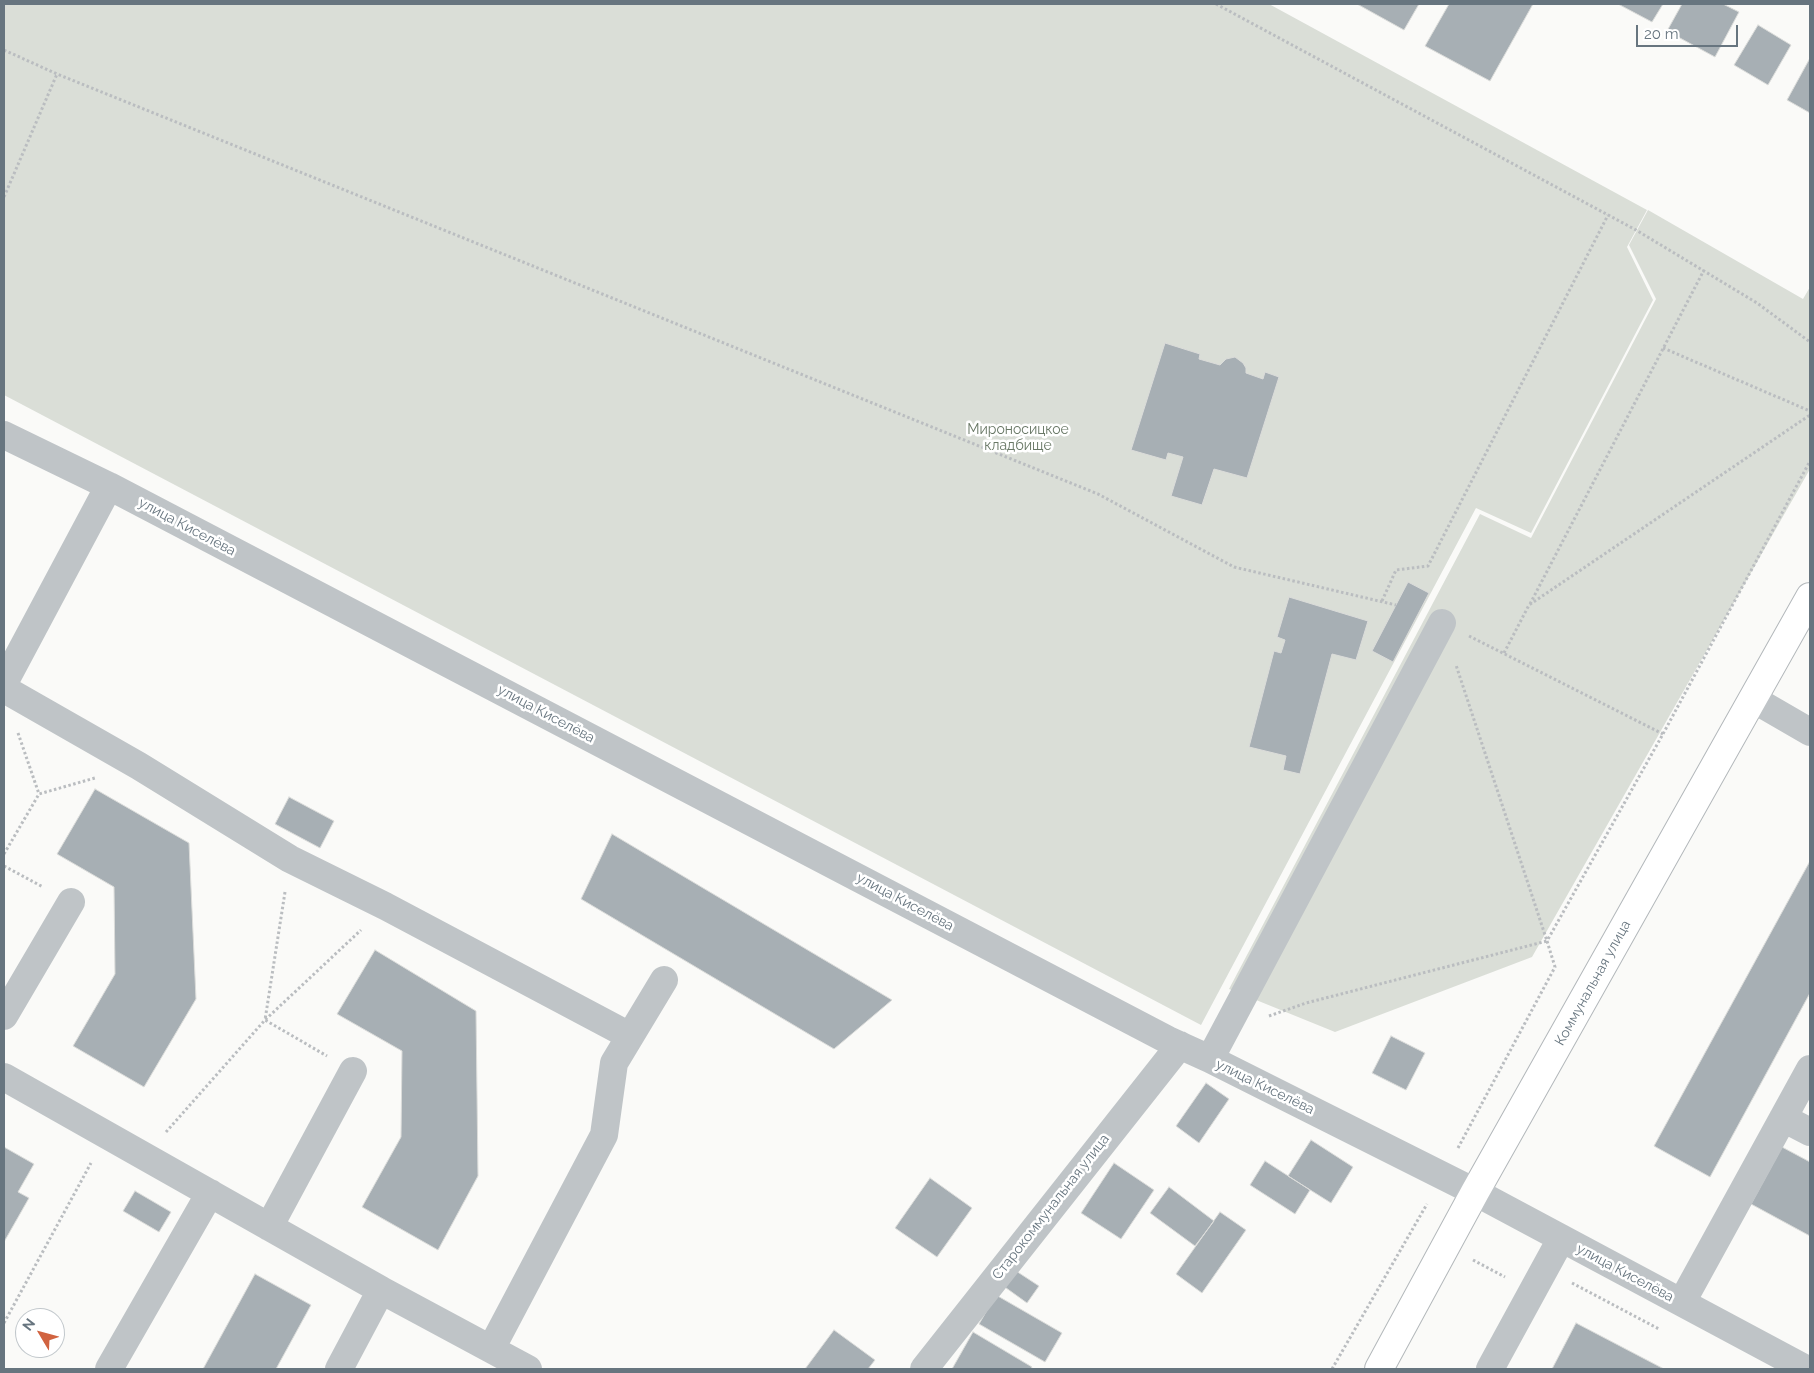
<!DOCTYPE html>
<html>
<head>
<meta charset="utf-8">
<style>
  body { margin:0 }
  #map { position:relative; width:1814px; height:1373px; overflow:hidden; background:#fafaf8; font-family:Raleway,sans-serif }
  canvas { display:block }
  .frame { position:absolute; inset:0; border:5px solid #67757f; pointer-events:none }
  .north { position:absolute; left:15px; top:1308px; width:50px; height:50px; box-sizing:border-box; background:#fff; border:1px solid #c2c8cc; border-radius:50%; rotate:307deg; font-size:14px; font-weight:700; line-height:20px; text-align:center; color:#67757f }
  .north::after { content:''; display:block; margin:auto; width:18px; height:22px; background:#d16340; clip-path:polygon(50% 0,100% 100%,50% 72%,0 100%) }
  .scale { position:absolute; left:1636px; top:25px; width:102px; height:22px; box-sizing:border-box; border:2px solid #67757f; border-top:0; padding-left:6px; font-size:15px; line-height:18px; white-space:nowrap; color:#67757f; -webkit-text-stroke:4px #fff; paint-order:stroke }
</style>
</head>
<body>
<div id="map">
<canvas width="1814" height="1373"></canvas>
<div class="frame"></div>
<div class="north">N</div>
<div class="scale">20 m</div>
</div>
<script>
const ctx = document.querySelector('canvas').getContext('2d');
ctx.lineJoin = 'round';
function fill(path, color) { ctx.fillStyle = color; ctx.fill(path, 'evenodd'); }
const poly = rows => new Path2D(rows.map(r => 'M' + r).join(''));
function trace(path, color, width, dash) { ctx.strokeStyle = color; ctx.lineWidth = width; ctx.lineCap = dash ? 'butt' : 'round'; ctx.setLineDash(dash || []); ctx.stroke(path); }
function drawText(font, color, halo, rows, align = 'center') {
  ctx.font = font + ' Raleway,sans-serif'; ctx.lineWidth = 5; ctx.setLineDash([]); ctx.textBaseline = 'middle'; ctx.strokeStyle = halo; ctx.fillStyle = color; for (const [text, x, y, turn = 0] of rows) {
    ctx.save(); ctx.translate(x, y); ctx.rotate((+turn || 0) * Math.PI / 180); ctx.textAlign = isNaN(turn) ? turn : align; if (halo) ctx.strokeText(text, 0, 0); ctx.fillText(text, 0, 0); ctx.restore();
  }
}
const green = poly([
  [4,4,1269,4,1647,210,1627,247,1653,300,1531,533,1476,508,1201,1025,4,395],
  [1648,210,1803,299,1810,287,1810,469,1532,957,1335,1032,1229,989,1480,514,1531,538,1656,299,1629,245]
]);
const building = poly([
  [1357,4,1419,4,1404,30,1357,4],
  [1449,4,1533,4,1490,81,1425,46,1449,4],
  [1618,4,1663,4,1652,22,1618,4],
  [1682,4,1723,4,1739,12,1715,57,1667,31,1682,4],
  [1758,25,1791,45,1768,85,1734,65,1758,25],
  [1810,58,1810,113,1787,100,1810,58],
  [1165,343,1200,354,1199,359,1220,365,1226,359,1235,357,1243,363,1246,368,1246,373,1263,379,1265,372,1279,377,1247,478,1214,469,1202,505,1171,496,1183,457,1168,453,1166,460,1131,450,1165,343],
  [1408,582,1429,593,1393,662,1372,651,1408,582],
  [1289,597,1368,621,1356,660,1332,654,1300,774,1283,770,1286,756,1249,747,1274,651,1281,653,1285,640,1277,637,1289,597],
  [95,789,189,843,196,999,144,1087,73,1046,115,974,114,887,57,854,95,789],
  [289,797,334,821,320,848,275,824,289,797],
  [612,834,892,1000,834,1049,581,899,612,834],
  [1810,861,1810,993,1710,1177,1654,1146,1810,861],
  [375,950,476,1011,478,1176,438,1250,362,1207,401,1137,402,1051,337,1014,375,950],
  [1391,1036,1425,1053,1406,1090,1372,1073,1391,1036],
  [1206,1083,1229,1099,1199,1143,1176,1126,1206,1083],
  [1311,1140,1353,1167,1331,1203,1288,1176,1311,1140],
  [4,1147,34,1164,18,1192,29,1198,4,1242,4,1147],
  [1782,1147,1810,1162,1810,1236,1751,1204,1782,1147],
  [1265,1161,1310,1190,1295,1214,1250,1185,1265,1161],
  [1114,1163,1154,1190,1121,1239,1081,1213,1114,1163],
  [930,1178,972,1208,937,1257,895,1228,930,1178],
  [1169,1187,1214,1221,1195,1246,1150,1213,1169,1187],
  [135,1191,171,1212,159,1232,123,1211,135,1191],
  [1220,1212,1246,1230,1202,1293,1176,1274,1220,1212],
  [1013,1269,1039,1286,1027,1303,1002,1285,1013,1269],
  [255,1274,311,1305,276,1369,203,1369,255,1274],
  [996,1295,1062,1333,1045,1362,979,1324,996,1295],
  [1576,1323,1664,1369,1552,1369,1576,1323],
  [834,1330,875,1360,868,1369,805,1369,834,1330],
  [973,1332,1032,1367,1031,1369,952,1369,973,1332]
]);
const path = poly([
  [1216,4,1636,230,1757,303,1810,342],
  [4,50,57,74,1098,494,1234,567,1396,605],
  [4,197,57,74],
  [1663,348,1810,411],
  [1382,601,1396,570,1428,566,1608,215],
  [1530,604,1704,270],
  [1469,636,1663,734],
  [1504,653,1529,605,1810,415],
  [18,733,39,794],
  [4,854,39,794,95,778],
  [4,866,43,887],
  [285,892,265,1020,327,1056],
  [1269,1016,1306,1003,1547,941,1456,665],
  [166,1132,265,1020,361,930],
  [1458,1148,1555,967,1547,941,1663,734,1810,461],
  [1473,1260,1505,1277],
  [1572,1283,1659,1329],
  [4,1323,91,1163],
  [1332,1369,1427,1204]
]);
const minor = poly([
  [4,435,109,486,1168,1040,1210,1059,1475,1192,1806,1369],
  [4,683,109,486],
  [4,689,139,766,290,859,385,906,630,1036],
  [1753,699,1810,732],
  [4,1016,71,902],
  [1210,1059,1442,623],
  [4,1077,381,1290,339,1369],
  [1783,1118,1810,1132],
  [269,1227,353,1071],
  [381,1290,528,1369],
  [1682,1302,1810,1069],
  [491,1349,604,1135,614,1063,664,980],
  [109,1369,210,1193],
  [924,1369,1180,1045],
  [1490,1369,1561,1239]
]);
const major = poly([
  [1379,1369,1475,1192,1810,597]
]);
const parkNames = [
  ["Мироносицкое",1018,430],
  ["кладбище",1018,446]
];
const streetNames = [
  ["улица Киселёва",187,527,28],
  ["улица Киселёва",546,714,28],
  ["улица Киселёва",905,902,28],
  ["Коммунальная улица",1593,983,-61],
  ["улица Киселёва",1265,1087,26],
  ["Старокоммунальная улица",1051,1207,-52],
  ["улица Киселёва",1625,1273,28]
];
fill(green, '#daded7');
fill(building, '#a7afb4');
trace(building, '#dbdcda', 1);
trace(major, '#b3b8bb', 30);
trace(path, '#babdc0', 3, [2.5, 2.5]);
trace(minor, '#bfc4c7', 28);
trace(major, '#fff', 28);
drawText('14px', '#697866', '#fff', parkNames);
drawText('14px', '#67757f', '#fff', streetNames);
</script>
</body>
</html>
